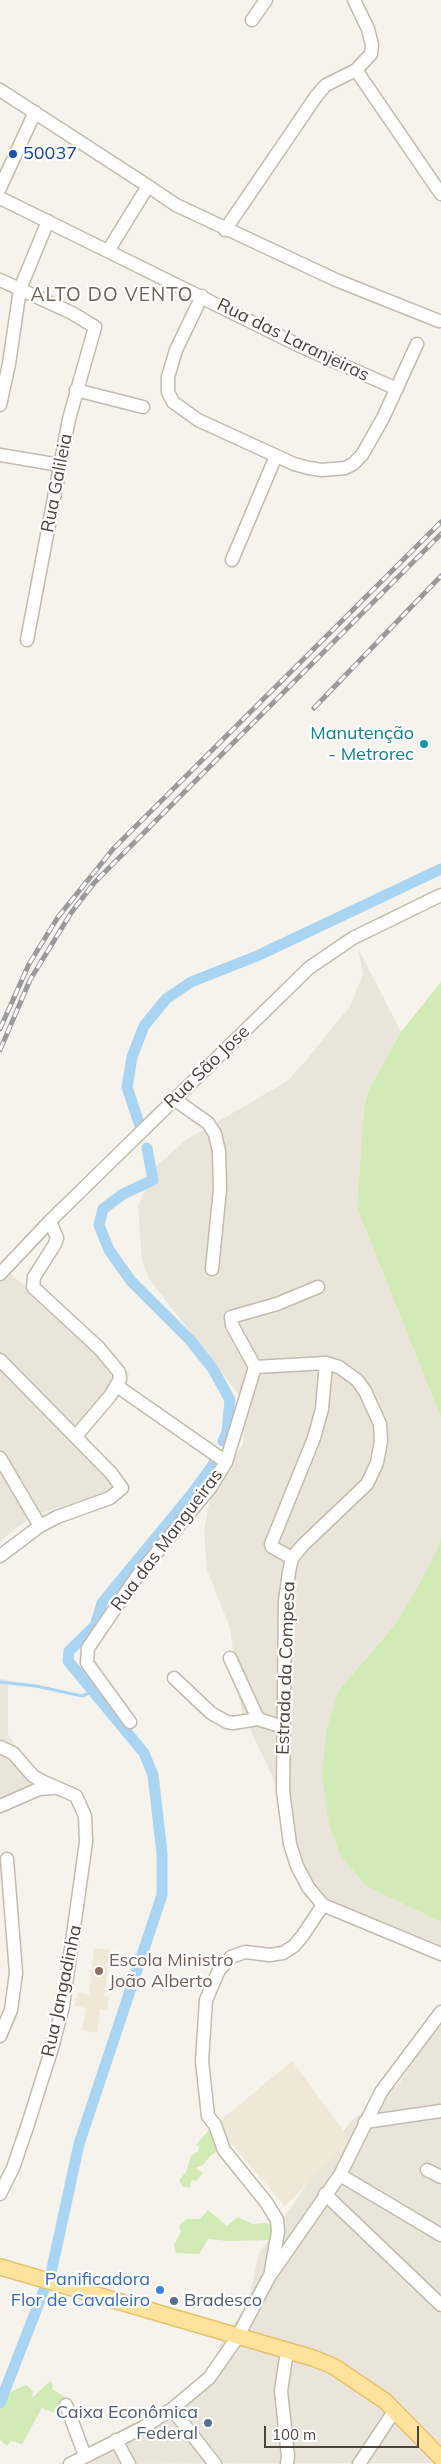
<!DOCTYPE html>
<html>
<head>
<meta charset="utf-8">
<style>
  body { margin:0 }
  #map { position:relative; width:441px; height:2464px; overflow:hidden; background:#f6f3ec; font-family:Mulish,sans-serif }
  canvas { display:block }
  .scale { position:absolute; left:264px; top:2426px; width:155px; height:22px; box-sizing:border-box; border:2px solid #4b4439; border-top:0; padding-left:6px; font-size:15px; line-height:18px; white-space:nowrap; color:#4b4439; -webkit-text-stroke:4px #fff; paint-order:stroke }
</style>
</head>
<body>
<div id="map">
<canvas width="441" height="2464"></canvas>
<div class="scale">100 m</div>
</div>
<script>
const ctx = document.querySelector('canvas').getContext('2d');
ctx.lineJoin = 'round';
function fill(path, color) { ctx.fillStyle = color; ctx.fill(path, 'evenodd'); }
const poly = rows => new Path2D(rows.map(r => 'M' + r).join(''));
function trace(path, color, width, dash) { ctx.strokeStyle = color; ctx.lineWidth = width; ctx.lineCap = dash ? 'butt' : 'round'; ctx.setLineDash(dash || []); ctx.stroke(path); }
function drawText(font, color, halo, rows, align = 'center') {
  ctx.font = font + ' Mulish,sans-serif'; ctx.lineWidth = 4.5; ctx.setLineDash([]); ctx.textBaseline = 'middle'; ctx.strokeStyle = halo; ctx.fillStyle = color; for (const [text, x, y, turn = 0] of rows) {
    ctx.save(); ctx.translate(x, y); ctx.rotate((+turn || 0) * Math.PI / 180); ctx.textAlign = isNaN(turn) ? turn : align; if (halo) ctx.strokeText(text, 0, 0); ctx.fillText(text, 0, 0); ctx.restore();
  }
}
const residential = poly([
  [358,948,401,1032,370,1087,364,1109,357,1208,441,1418,441,1536,437,1550,418,1586,394,1626,339,1690,366,1886,441,1922,441,1962,371,1933,305,1897,285,1848,274,1780,241,1710,230,1628,207,1570,204,1531,210,1498,243,1444,244,1401,149,1279,142,1261,138,1206,156,1166,186,1140,286,1082,304,1063,350,1006,363,975],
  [0,1265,129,1374,125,1390,73,1435,122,1487,32,1516,0,1541],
  [0,1679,8,1680,8,1734,39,1788,0,1810],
  [441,2014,441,2446,432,2463,58,2464,163,2407,193,2385,213,2362,220,2345,248,2302,259,2253,350,2122,399,2084]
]);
const education = poly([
  [94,1948,110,1950,104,1996,109,1997,107,2010,100,2010,97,2033,82,2030,86,2008,74,2006,78,1992,89,1995],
  [292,2061,351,2141,285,2206,215,2125]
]);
const green = poly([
  [441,982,441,1418,357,1208,364,1109,370,1087,401,1032],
  [441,1536,441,1922,366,1886,340,1854,329,1824,322,1777,326,1731,339,1690,394,1626,418,1586,437,1550],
  [209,2130,219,2150,210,2156,203,2165,195,2168,203,2173,196,2181,192,2180,190,2187,183,2187,179,2180,186,2172,191,2156,197,2152,200,2147,196,2145],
  [208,2210,227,2226,238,2217,253,2224,267,2223,271,2226,273,2240,229,2241,208,2239,199,2254,176,2253,174,2245,181,2232,179,2226,186,2219,200,2219],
  [50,2381,53,2385,52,2389,66,2398,57,2414,42,2408,22,2444,11,2441,7,2446,0,2440,0,2404,12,2391,26,2385,33,2391,32,2398]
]);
const stream = poly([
  [0,1682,36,1686,82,1696,94,1691]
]);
const canal = poly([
  [141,1129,127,1087,132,1057,144,1026,166,999,191,982,257,956,441,869],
  [147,1148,153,1180,123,1194,103,1209,99,1225,109,1250,131,1281,190,1340,213,1369,230,1400,227,1432,223,1441],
  [51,2273,79,2144,162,1895,162,1853,153,1775,144,1753,68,1661,69,1651,95,1626,102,1603,191,1495,213,1465,216,1457],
  [0,2403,44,2290]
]);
const minor = poly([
  [252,20,266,0],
  [356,70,441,194],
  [0,90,148,186,176,205,336,280,439,321],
  [0,188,35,112],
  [0,198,300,346,397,389],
  [225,230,317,95,326,85,356,70,371,54,372,45,368,29,354,0],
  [108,251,148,186],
  [0,280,72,313,95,327,69,419,27,640],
  [202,296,176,350,168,377,168,392,173,402,198,420,294,464,309,468,322,470,345,468,353,464,362,455,383,418,417,344],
  [76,390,143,407],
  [0,405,9,364,20,289,48,221],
  [0,455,60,465],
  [232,560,276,456],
  [174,1099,208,1123,215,1134,219,1151,220,1189,212,1269],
  [50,1221,57,1238,55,1244,34,1277,33,1287,99,1348,119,1372,120,1379,110,1396,76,1436],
  [0,1274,50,1221,309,968,353,938,441,895],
  [0,1360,111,1473,122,1488,110,1498,57,1517,40,1526,0,1556],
  [255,1367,326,1363,339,1367,357,1380,365,1391,380,1424,381,1441,377,1463,367,1484,303,1545,292,1558,289,1572,285,1601,283,1791,290,1844,297,1866,308,1887,323,1905,441,1954],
  [117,1386,226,1462],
  [0,1458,40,1526],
  [292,1558,272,1547,271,1544,314,1438,322,1409,326,1363],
  [230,1658,258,1719],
  [174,1678,211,1713,227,1722,233,1723,258,1719,283,1727],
  [130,1722,87,1663,88,1648,138,1575,210,1488,226,1462,255,1367,232,1325,231,1317,277,1304,318,1287],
  [0,1747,13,1753,33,1776,44,1782,76,1796,85,1816,86,1842,63,2006,52,2048,28,2124,13,2168,0,2194],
  [0,1806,39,1789,54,1788],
  [0,2036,11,2010,16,1973,7,1859],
  [365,2122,441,2111],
  [427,2170,441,2177],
  [340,2175,441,2235],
  [325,2194,441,2305],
  [271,2270,278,2232,277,2220,266,2202,224,2150,215,2125,208,2116,202,2061,206,2000,219,1970,231,1957,245,1952,270,1955,283,1953,294,1946,303,1935,323,1905],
  [66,2405,85,2456],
  [172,2409,215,2464],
  [116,2440,129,2464],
  [70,2464,144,2427,172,2409,209,2378,237,2338,269,2277,340,2175,381,2092,441,2012],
  [287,2464,288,2456,281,2391,287,2351],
  [359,2464,395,2410]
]);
const major = poly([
  [0,2267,313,2358,333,2366,385,2401,441,2458]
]);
const rail = poly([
  [314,708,441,576],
  [0,1029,29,964,58,917,114,848,441,522],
  [0,1050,30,980,71,913,94,883,441,534]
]);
const markers = [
  [13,154,5,"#1a4fb4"],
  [424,744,5,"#0f9aa8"],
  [99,1971,5,"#8d6e63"],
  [160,2290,5,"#3f7fe0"],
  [174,2301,5,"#5c6f8a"],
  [208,2423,5,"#5c6f8a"]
];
const transitNames = [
  ["50037",23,154]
];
const streetNames = [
  ["Rua das Laranjeiras",293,340,26],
  ["Rua Galileia",57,483,-79],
  ["Rua São Jose",207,1067,-44],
  ["Rua das Mangueiras",167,1540,-53],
  ["Estrada da Compesa",286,1668,-88],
  ["Rua Jangadinha",62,1991,-78]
];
const cultureNames = [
  ["Manutenção",414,734],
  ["- Metrorec",414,755]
];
const educationNames = [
  ["Escola Ministro",109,1961],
  ["João Alberto",109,1982]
];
const shopNames = [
  ["Panificadora",150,2280],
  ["Flor de Cavaleiro",150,2301]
];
const serviceNames = [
  ["Bradesco",184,2301],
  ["Caixa Econômica",198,2413,"right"],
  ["Federal",198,2434,"right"]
];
const neighbourhoodNames = [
  ["ALTO DO VENTO",112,295]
];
fill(residential, '#eae5da');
fill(education, '#efe8d6');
fill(green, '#d2eab5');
trace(stream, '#a9d4f2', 3);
trace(canal, '#a9d4f2', 11);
trace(minor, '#c2bbae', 15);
trace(major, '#e6c16a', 18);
trace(minor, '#fff', 12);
trace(major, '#ffe39c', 15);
trace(rail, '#9a9a9a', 5);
trace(rail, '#fff', 3, [9]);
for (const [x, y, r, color] of markers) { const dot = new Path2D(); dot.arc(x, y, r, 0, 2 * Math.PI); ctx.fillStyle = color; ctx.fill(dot); trace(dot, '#fff', 2); }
drawText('18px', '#164399', '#fff', transitNames, 'left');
drawText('18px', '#4b4439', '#fff', streetNames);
drawText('18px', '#0d838f', '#fff', cultureNames, 'right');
drawText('18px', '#785e54', '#fff', educationNames, 'left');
drawText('18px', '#366cbe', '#fff', shopNames, 'right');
drawText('18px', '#4e5e75', '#fff', serviceNames, 'left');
ctx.letterSpacing = '1px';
drawText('19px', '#6e6250', '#fff', neighbourhoodNames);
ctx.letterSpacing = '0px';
</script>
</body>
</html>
